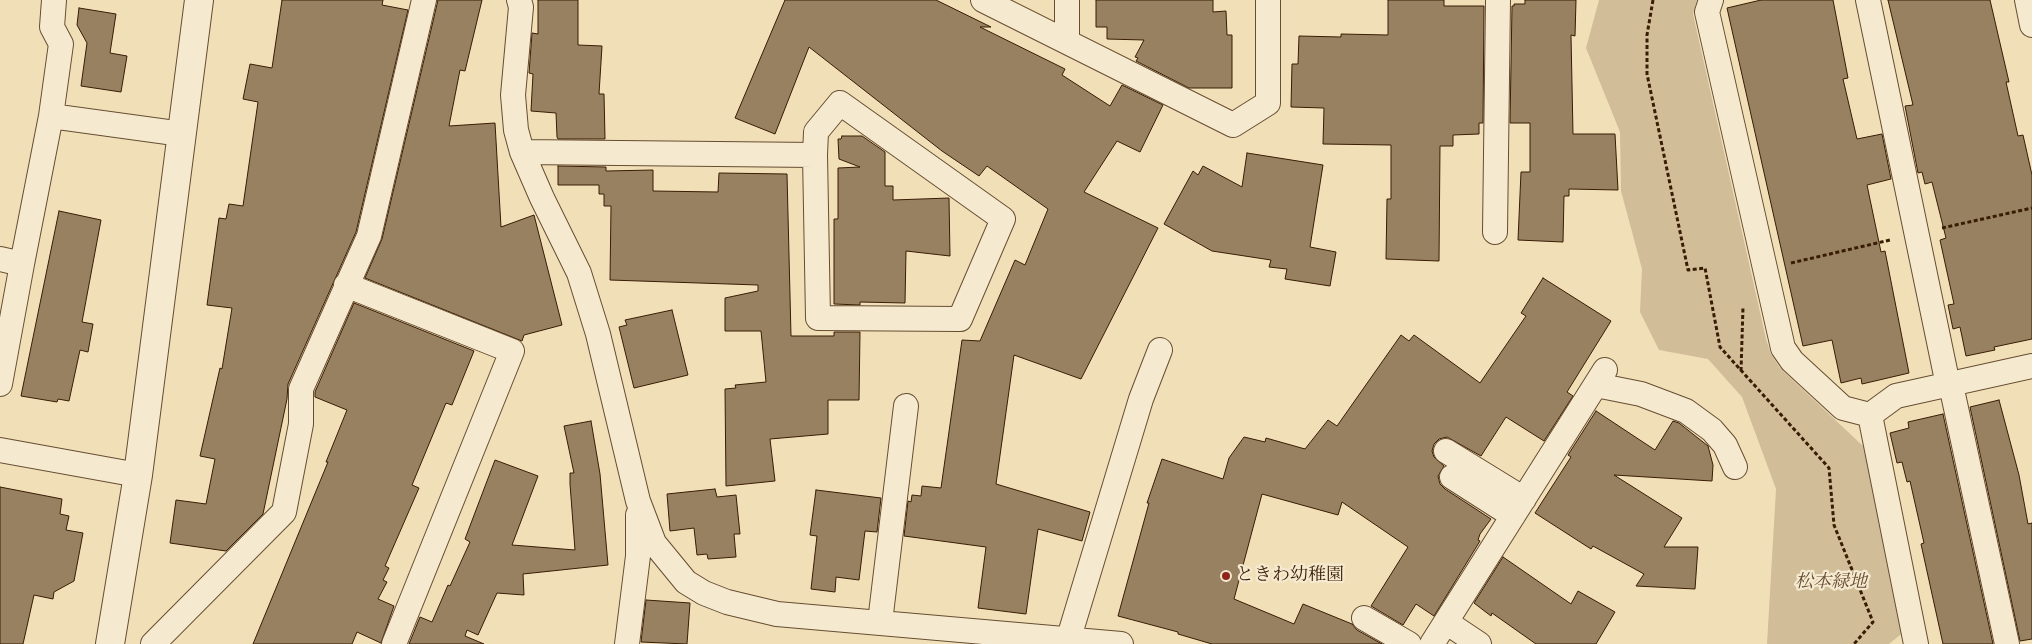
<!DOCTYPE html>
<html>
<head>
<meta charset="utf-8">
<style>
  body { margin:0 }
  canvas { display:block; background:#f0dfb7 }
</style>
</head>
<body>
<canvas width="2032" height="644"></canvas>
<script>
const ctx = document.querySelector('canvas').getContext('2d');
ctx.lineJoin = 'round';
function fill(path, color) { ctx.fillStyle = color; ctx.fill(path, 'evenodd'); }
const poly = rows => new Path2D(rows.map(r => 'M' + r).join(''));
function trace(path, color, width, dash) { ctx.strokeStyle = color; ctx.lineWidth = width; ctx.lineCap = dash ? 'butt' : 'round'; ctx.setLineDash(dash || []); ctx.stroke(path); }
function drawText(font, color, halo, rows, align = 'center') {
  ctx.font = font + ' "IM FELL English","Noto Serif JP",serif'; ctx.lineWidth = 4.5; ctx.setLineDash([]); ctx.textBaseline = 'middle'; ctx.strokeStyle = halo; ctx.fillStyle = color; for (const [text, x, y, turn = 0] of rows) {
    ctx.save(); ctx.translate(x, y); ctx.rotate((+turn || 0) * Math.PI / 180); ctx.textAlign = isNaN(turn) ? turn : align; if (halo) ctx.strokeText(text, 0, 0); ctx.fillText(text, 0, 0); ctx.restore();
  }
}
const green = poly([
  [1599,0,1697,0,1693,14,1766,339,1771,354,1780,368,1863,446,1905,631,1889,644,1767,644,1776,489,1742,397,1708,359,1659,350,1640,312,1642,269,1621,191,1620,132,1586,48]
]);
const building = poly([
  [282,0,383,0,382,5,408,10,356,232,288,384,287,399,263,514,226,551,170,543,176,500,206,504,215,459,200,456,220,368,222,369,232,308,207,305,219,218,226,219,229,204,243,206,258,102,243,99,250,64,272,68,282,0],
  [438,0,482,0,465,71,460,70,449,126,495,123,501,227,534,215,562,325,524,335,522,341,365,278,382,239,438,0],
  [538,0,578,0,578,45,602,46,599,94,604,94,605,139,558,139,557,137,556,113,531,111,533,74,529,73,532,33,538,34,538,0],
  [785,0,936,0,991,27,980,27,1065,69,1062,75,1110,106,1122,85,1163,105,1140,152,1117,141,1084,192,1158,228,1081,379,1014,355,996,484,1090,512,1082,541,1038,529,1026,614,978,608,986,547,904,536,908,501,911,502,912,495,921,496,922,486,941,488,962,340,980,341,1015,260,1025,265,1048,209,987,166,979,176,942,151,809,47,775,134,735,118,785,0],
  [1096,0,1213,0,1213,12,1226,11,1227,35,1232,35,1232,88,1189,88,1136,61,1138,58,1135,57,1144,40,1107,39,1107,27,1096,27,1096,0],
  [1388,0,1444,0,1444,6,1484,6,1483,123,1479,123,1479,134,1453,135,1453,146,1440,146,1439,261,1386,259,1387,199,1391,199,1391,145,1323,144,1324,108,1291,107,1292,64,1298,64,1299,36,1341,37,1341,34,1388,35,1388,0],
  [1525,0,1576,0,1575,36,1571,35,1573,134,1615,134,1618,190,1569,189,1569,196,1564,196,1563,242,1518,240,1521,172,1530,172,1530,123,1510,123,1512,6,1514,6,1514,4,1525,4,1525,0],
  [1761,0,1833,0,1848,78,1843,79,1857,139,1882,134,1891,179,1867,185,1881,252,1885,251,1909,373,1862,384,1861,378,1841,383,1832,340,1803,346,1727,8,1761,0],
  [1888,0,1990,0,2009,82,2006,82,2018,136,2023,135,2032,175,2032,339,1994,347,1995,350,1966,356,1960,327,1953,329,1948,305,1954,304,1940,240,1946,238,1932,182,1925,184,1922,172,1918,173,1905,106,1913,105,1888,0],
  [79,8,116,14,110,53,127,56,121,92,81,86,87,43,77,25,79,8],
  [842,136,862,136,885,152,885,186,893,186,893,200,949,198,950,256,906,251,905,303,860,302,860,305,834,304,834,219,838,219,838,168,860,167,839,159,838,139,841,139,842,136],
  [1247,153,1323,165,1310,247,1336,252,1330,286,1285,279,1287,269,1269,267,1271,260,1212,251,1164,224,1193,171,1198,175,1203,166,1242,187,1247,153],
  [558,166,606,167,606,171,653,170,653,191,718,192,719,173,787,174,791,336,834,336,834,332,860,332,859,400,828,400,828,434,770,439,775,481,726,486,725,389,736,388,735,385,766,382,761,331,725,331,725,298,758,291,758,285,610,280,611,206,604,206,604,194,599,194,599,185,558,185,558,166],
  [59,211,101,220,82,322,93,324,88,352,80,350,69,401,58,399,57,402,21,396,59,211],
  [1543,278,1611,321,1567,392,1573,396,1544,441,1506,417,1481,456,1447,437,1439,439,1434,444,1432,451,1434,457,1444,466,1438,476,1440,484,1445,489,1491,519,1480,534,1478,540,1480,541,1434,616,1416,604,1403,625,1371,606,1408,547,1342,502,1338,515,1262,494,1234,599,1294,624,1303,604,1352,624,1357,630,1382,644,1212,644,1178,634,1178,632,1118,616,1149,503,1147,503,1162,459,1223,479,1229,458,1244,437,1265,442,1266,438,1305,449,1328,420,1337,426,1401,335,1409,341,1414,335,1480,383,1526,316,1521,313,1543,278],
  [354,303,474,351,452,405,446,403,412,485,419,488,385,566,389,568,383,580,387,582,378,599,394,606,381,643,357,632,352,644,253,644,328,462,326,462,347,410,315,397,315,392,354,303],
  [672,310,688,375,634,388,619,327,627,325,625,320,672,310],
  [1999,400,2019,475,2028,524,2032,523,2032,639,2020,641,1970,407,1999,400],
  [1596,411,1655,450,1673,421,1679,423,1708,446,1713,465,1712,481,1614,475,1682,518,1664,547,1698,547,1695,589,1636,586,1644,574,1593,546,1591,549,1535,513,1571,457,1568,455,1596,411],
  [1943,414,1993,644,1943,644,1921,544,1924,543,1910,481,1907,482,1902,462,1897,463,1890,433,1909,428,1908,422,1943,414],
  [591,421,600,474,608,565,523,574,524,595,497,593,478,635,467,630,465,636,484,644,409,644,420,617,432,622,448,585,450,586,470,542,465,539,495,460,538,476,512,545,575,550,570,484,570,473,574,473,564,426,591,421],
  [0,487,62,499,60,514,69,516,66,530,83,533,74,581,54,592,53,599,34,595,23,644,0,644,0,487],
  [715,489,717,497,736,495,740,534,734,534,736,557,708,559,707,554,697,555,694,528,670,531,667,494,715,489],
  [816,490,881,498,877,532,865,531,859,580,836,577,835,592,811,589,817,536,810,535,816,490],
  [1503,557,1571,604,1578,591,1615,612,1596,644,1536,644,1492,613,1491,616,1474,603,1503,557],
  [646,600,690,603,687,644,641,642,646,600]
]);
const path = poly([
  [1653,0,1647,35,1647,74,1688,270,1705,268,1720,347,1829,468,1834,525,1873,622,1854,644],
  [1942,228,2032,208],
  [1791,263,1890,240],
  [1741,371,1743,307]
]);
const minor = poly([
  [519,0,521,7,513,95,516,130,522,152,542,198,579,273,598,334,638,501,654,543,686,582,704,593,727,602,777,614,1121,644],
  [983,0,1233,125,1268,103,1268,0],
  [1711,0,1707,12,1783,348,1792,361,1843,408,1870,415,1916,644],
  [1868,0,1948,385],
  [2027,0,2032,25],
  [1067,41,1067,0],
  [51,116,182,134],
  [522,152,815,155,818,318,960,319,1003,219,840,103,816,132,815,155],
  [1495,232,1498,0],
  [0,259,22,264,0,384],
  [22,264,51,116,61,44,52,27,54,0],
  [346,285,512,351,394,644],
  [1596,385,1641,394,1686,411,1712,430,1725,445,1735,467],
  [1951,385,2007,644],
  [1870,415,1896,396,2032,366],
  [0,450,138,475],
  [1446,451,1524,499],
  [1452,477,1513,516],
  [1364,618,1409,644],
  [880,622,906,406],
  [1446,622,1479,644],
  [153,644,284,512,301,424,301,389,369,236,424,0],
  [627,644,638,556,638,515],
  [1067,644,1141,399,1160,350],
  [1432,644,1605,370]
]);
const tertiary = poly([
  [110,644,138,475,199,0]
]);
const markers = [
  [1226,576,5,"#8f2418"]
];
const poiNames = [
  ["ときわ幼稚園",1236,576]
];
const parkNames = [
  ["松本緑地",1831,583]
];
fill(green, '#d1be99');
fill(building, '#988161');
trace(building, '#391c04', 1);
trace(minor, '#674d31', 26);
trace(tertiary, '#674d31', 30);
trace(path, '#391c04', 3, [4, 2.5]);
trace(minor, '#f5ead0', 24);
trace(tertiary, '#f5ead0', 28);
for (const [x, y, r, color] of markers) { const dot = new Path2D(); dot.arc(x, y, r, 0, 2 * Math.PI); ctx.fillStyle = color; ctx.fill(dot); trace(dot, '#f5ead0', 2); }
drawText('18px', '#391c04', '#f5ead0', poiNames, 'left');
drawText('italic 18px', '#674d31', '#f5ead0', parkNames);
</script>
</body>
</html>
